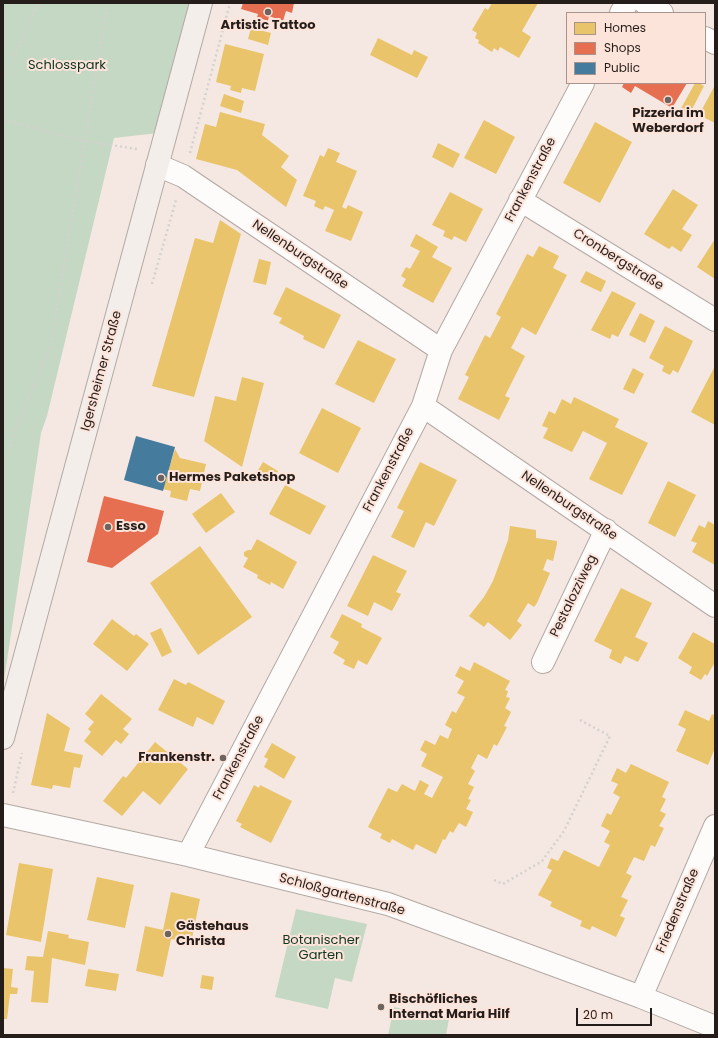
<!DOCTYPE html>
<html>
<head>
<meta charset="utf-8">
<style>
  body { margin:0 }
  #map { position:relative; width:718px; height:1038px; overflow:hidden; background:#f5e8e2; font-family:Poppins,sans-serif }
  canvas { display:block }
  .frame { position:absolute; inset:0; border:4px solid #251d19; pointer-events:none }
  .legend { position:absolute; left:566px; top:12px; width:140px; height:72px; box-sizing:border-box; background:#fde4da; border:1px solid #a7948d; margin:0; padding:5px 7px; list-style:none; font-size:12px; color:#251d19 }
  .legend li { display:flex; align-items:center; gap:8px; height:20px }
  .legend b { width:20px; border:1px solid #a7948d }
  .scale { position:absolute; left:576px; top:1008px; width:76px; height:18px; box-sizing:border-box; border:2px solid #251d19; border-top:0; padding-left:5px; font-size:12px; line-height:14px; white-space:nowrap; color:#251d19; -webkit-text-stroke:3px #fde4da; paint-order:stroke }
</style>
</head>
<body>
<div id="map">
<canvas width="718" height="1038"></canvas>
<div class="frame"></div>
<ul class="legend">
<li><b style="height:11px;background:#e9c46a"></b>Homes</li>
<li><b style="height:11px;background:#e76f51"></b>Shops</li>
<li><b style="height:11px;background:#457b9d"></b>Public</li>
</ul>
<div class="scale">20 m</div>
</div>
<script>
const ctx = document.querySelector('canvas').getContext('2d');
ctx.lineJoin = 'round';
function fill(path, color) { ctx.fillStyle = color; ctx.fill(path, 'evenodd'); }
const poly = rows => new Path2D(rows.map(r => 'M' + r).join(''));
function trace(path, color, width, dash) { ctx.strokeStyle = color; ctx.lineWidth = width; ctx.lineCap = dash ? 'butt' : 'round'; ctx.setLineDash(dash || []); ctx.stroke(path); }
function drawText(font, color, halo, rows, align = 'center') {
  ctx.font = font + ' Poppins,sans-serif'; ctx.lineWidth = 4; ctx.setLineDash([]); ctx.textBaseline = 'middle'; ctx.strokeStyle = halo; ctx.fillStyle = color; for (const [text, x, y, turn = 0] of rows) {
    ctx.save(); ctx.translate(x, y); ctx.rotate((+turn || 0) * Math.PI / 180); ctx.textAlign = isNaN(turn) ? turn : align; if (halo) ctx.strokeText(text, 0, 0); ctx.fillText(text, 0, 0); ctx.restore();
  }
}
const green = poly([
  [3,3,201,3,167,132,114,138,47,416,41,433,3,687],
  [296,909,367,924,352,982,335,978,328,1009,275,997],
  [394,1007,449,1019,446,1035,388,1035]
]);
const homes = poly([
  [492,3,538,3,522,31,531,37,519,58,500,47,498,51,494,48,492,52,478,43,479,40,475,38,477,33,472,30,485,8,488,10],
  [251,28,271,33,268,45,248,39],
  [378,38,412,55,414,50,428,57,417,78,370,55],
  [225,44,264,54,255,91,242,88,241,93,230,90,231,86,216,82],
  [695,83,699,83,704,86,688,117,679,112],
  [715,85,715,123,699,115],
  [224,94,244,101,241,113,220,106],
  [220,112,265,124,262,135,289,156,281,167,297,180,286,207,237,170,196,159,205,124,216,127],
  [484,120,515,137,496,174,464,158],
  [595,122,632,142,600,203,563,183],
  [438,143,460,154,453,168,432,157],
  [328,148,340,153,336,162,357,171,342,207,346,209,348,205,363,212,351,241,325,231,334,210,325,206,323,210,314,206,316,201,303,196,320,155,324,157],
  [673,189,698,205,682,229,692,235,681,252,672,246,669,249,644,234],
  [450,192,483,209,466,242,454,236,452,240,443,236,445,231,432,225],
  [220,220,241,234,194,397,152,386,195,238,213,243],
  [416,234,438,247,432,257,452,268,433,303,402,286,406,279,401,276,406,267,410,269,420,251,410,246],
  [715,239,715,279,697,267],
  [539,246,559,256,553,268,567,275,536,335,522,327,511,348,525,356,505,396,510,398,499,420,458,399,469,377,465,375,485,335,490,338,501,317,496,314,527,254,533,257],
  [259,259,271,262,266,285,253,282],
  [586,271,606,281,601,292,580,282],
  [286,287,341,315,324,349,303,339,304,336,279,323,282,318,273,314],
  [612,291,636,303,618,337,612,334,610,339,591,330],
  [640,313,655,321,645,343,629,335],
  [665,326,693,341,678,373,673,370,670,375,662,371,664,366,649,358],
  [358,340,396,359,374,403,335,384],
  [715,366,715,425,691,412],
  [633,368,644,374,634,394,623,389],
  [242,377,264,383,242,467,204,441,215,396,236,401],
  [574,397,619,419,615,427,648,443,622,495,589,479,607,443,583,431,572,452,543,438,548,428,542,426,549,411,555,414,562,399,571,404],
  [322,408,361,428,338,473,299,453],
  [175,449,180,458,206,464,200,491,190,489,187,501,170,497,171,491,163,489],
  [263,462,278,471,273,481,257,472],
  [420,462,457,480,434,526,426,522,414,548,391,537,404,511,397,508],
  [668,481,696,495,675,537,648,523],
  [285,485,326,506,310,535,269,514],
  [221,493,235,512,206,533,192,514],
  [708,521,715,525,715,565,692,552,697,543,691,541,699,525,705,528],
  [510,526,536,530,536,538,557,541,557,544,553,561,547,559,543,570,550,573,537,603,534,607,528,603,517,621,522,625,510,640,488,622,484,627,469,616,484,597,493,581,508,540],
  [257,539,297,562,283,589,271,582,270,585,257,578,258,575,243,567,248,558,244,556,244,552,248,550,251,550],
  [200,546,252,617,198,655,150,583],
  [373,555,407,571,396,592,401,594,392,611,374,602,368,616,347,606],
  [621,588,652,603,635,637,648,643,638,662,625,656,621,664,609,658,612,650,594,641],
  [342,614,362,624,361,627,382,638,367,665,358,660,354,669,343,664,345,660,333,653,339,642,330,637],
  [112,619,134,636,136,634,149,644,127,671,93,644],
  [161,628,172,652,162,657,150,633],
  [693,632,715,644,715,662,707,676,705,674,701,680,689,673,692,667,678,658],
  [474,662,510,681,505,690,508,691,506,697,510,698,505,708,511,712,504,726,507,727,497,746,494,744,487,759,478,754,471,768,475,771,468,784,474,787,468,799,471,800,466,809,473,812,466,827,459,823,453,833,450,831,445,840,443,839,436,854,416,844,413,850,392,839,390,843,380,838,382,834,368,827,388,788,397,792,402,784,415,791,420,780,429,785,424,794,432,798,443,777,421,766,427,754,420,750,425,740,435,745,440,735,448,739,452,729,445,725,452,711,456,713,465,697,457,693,464,681,455,676,460,666,470,671],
  [174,679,186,685,188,682,225,701,213,725,197,717,193,727,158,710],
  [101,694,132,719,123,729,129,734,121,744,116,740,102,756,84,741,91,732,88,729,94,722,85,714],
  [685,710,709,721,712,714,715,716,715,748,708,765,676,751,686,729,678,725],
  [47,713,70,728,64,751,83,755,80,768,74,767,70,788,53,785,52,789,31,785],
  [155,742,188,769,160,805,143,791,122,816,103,801,123,776,126,778],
  [272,743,296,757,284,779,264,767,268,759,264,757],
  [631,764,669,782,662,797,666,799,660,811,666,814,659,826,664,828,655,847,651,845,644,861,634,857,626,873,632,876,621,897,628,900,620,916,625,918,616,937,592,926,590,930,580,926,582,921,550,906,552,902,538,895,552,870,547,868,551,858,558,861,564,850,599,867,610,845,604,842,610,831,601,826,607,813,611,815,620,797,613,793,618,784,611,781,617,768,626,773],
  [254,785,259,788,260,785,292,801,271,843,240,827,242,824,236,821],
  [19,863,53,869,41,942,6,935],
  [97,877,134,885,125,928,87,920],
  [171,892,200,899,191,943,171,939,163,977,136,971,145,926,163,930],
  [48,931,69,935,68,938,89,942,85,965,52,958,48,1003,31,1002,34,971,25,970,27,956,43,957],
  [3,968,13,969,11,987,18,988,17,994,10,994,7,1019,3,1019],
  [88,969,119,974,116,991,85,986],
  [202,975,214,977,212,990,200,988]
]);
const shops = poly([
  [243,3,294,3,292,13,286,11,283,21,269,16,268,21,257,17,258,14,241,9],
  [624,83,687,83,672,108,635,86,631,93,622,87],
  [104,496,164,511,158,534,112,568,87,562]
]);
const public = poly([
  [136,436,175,447,163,491,124,480]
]);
const path = poly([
  [3,79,38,5,40,3],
  [3,120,85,141,137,149],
  [190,153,230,3],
  [152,284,176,200],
  [3,460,51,344,108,3],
  [13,793,22,753],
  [494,880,503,884,542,861,564,831,610,736,578,719]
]);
const street = poly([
  [645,3,662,13],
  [621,13,627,3],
  [705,38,715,43],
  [157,165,183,176,441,350],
  [520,200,715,320],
  [423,406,715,606],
  [543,662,606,530],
  [3,815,188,855,388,904,641,997,715,1027],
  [188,855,423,406,441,350,583,83],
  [641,997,715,826]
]);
const secondary = poly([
  [3,738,201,3]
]);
const markers = [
  [268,12,4,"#6e645f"],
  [668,100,4,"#6e645f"],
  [161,478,4,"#6e645f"],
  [108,527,4,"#6e645f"],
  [223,758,4,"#6e645f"],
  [168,934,4,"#6e645f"],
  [381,1007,4,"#6e645f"]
];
const poiNames = [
  ["Artistic Tattoo",268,26,"center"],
  ["Pizzeria im",668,114,"center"],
  ["Weberdorf",668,129,"center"],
  ["Hermes Paketshop",169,478],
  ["Esso",116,527],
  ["Frankenstr.",215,758,"right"],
  ["Gästehaus",176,927],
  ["Christa",176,942],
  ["Bischöfliches",389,1000],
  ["Internat Maria Hilf",389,1015]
];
const parkNames = [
  ["Schlosspark",67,66],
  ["Botanischer",321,941],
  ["Garten",321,956]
];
const streetNames = [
  ["Frankenstraße",531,180,-62],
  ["Nellenburgstraße",300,255,34],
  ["Cronbergstraße",618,260,32],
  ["Igersheimer Straße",102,371,-75],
  ["Frankenstraße",389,470,-62],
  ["Nellenburgstraße",569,506,34],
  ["Pestalozziweg",574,596,-64],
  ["Frankenstraße",239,758,-62],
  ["Schloßgartenstraße",342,895,15],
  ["Friedenstraße",678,911,-67]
];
fill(green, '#c4d8c4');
fill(homes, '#e9c46a');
fill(shops, '#e76f51');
fill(public, '#457b9d');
trace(street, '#b3a9a4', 24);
trace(secondary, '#b3a9a4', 24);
trace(path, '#d5d1cf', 2.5, [2, 3]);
trace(street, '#fefcfb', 22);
trace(secondary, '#f3eeea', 22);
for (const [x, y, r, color] of markers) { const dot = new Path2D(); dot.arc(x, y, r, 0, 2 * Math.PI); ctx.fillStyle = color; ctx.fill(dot); trace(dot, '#fde4da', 1.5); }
drawText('bold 13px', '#251d19', '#fde4da', poiNames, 'left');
drawText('13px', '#0d351f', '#fde4da', parkNames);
drawText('13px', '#251d19', '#fde4da', streetNames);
</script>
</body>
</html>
